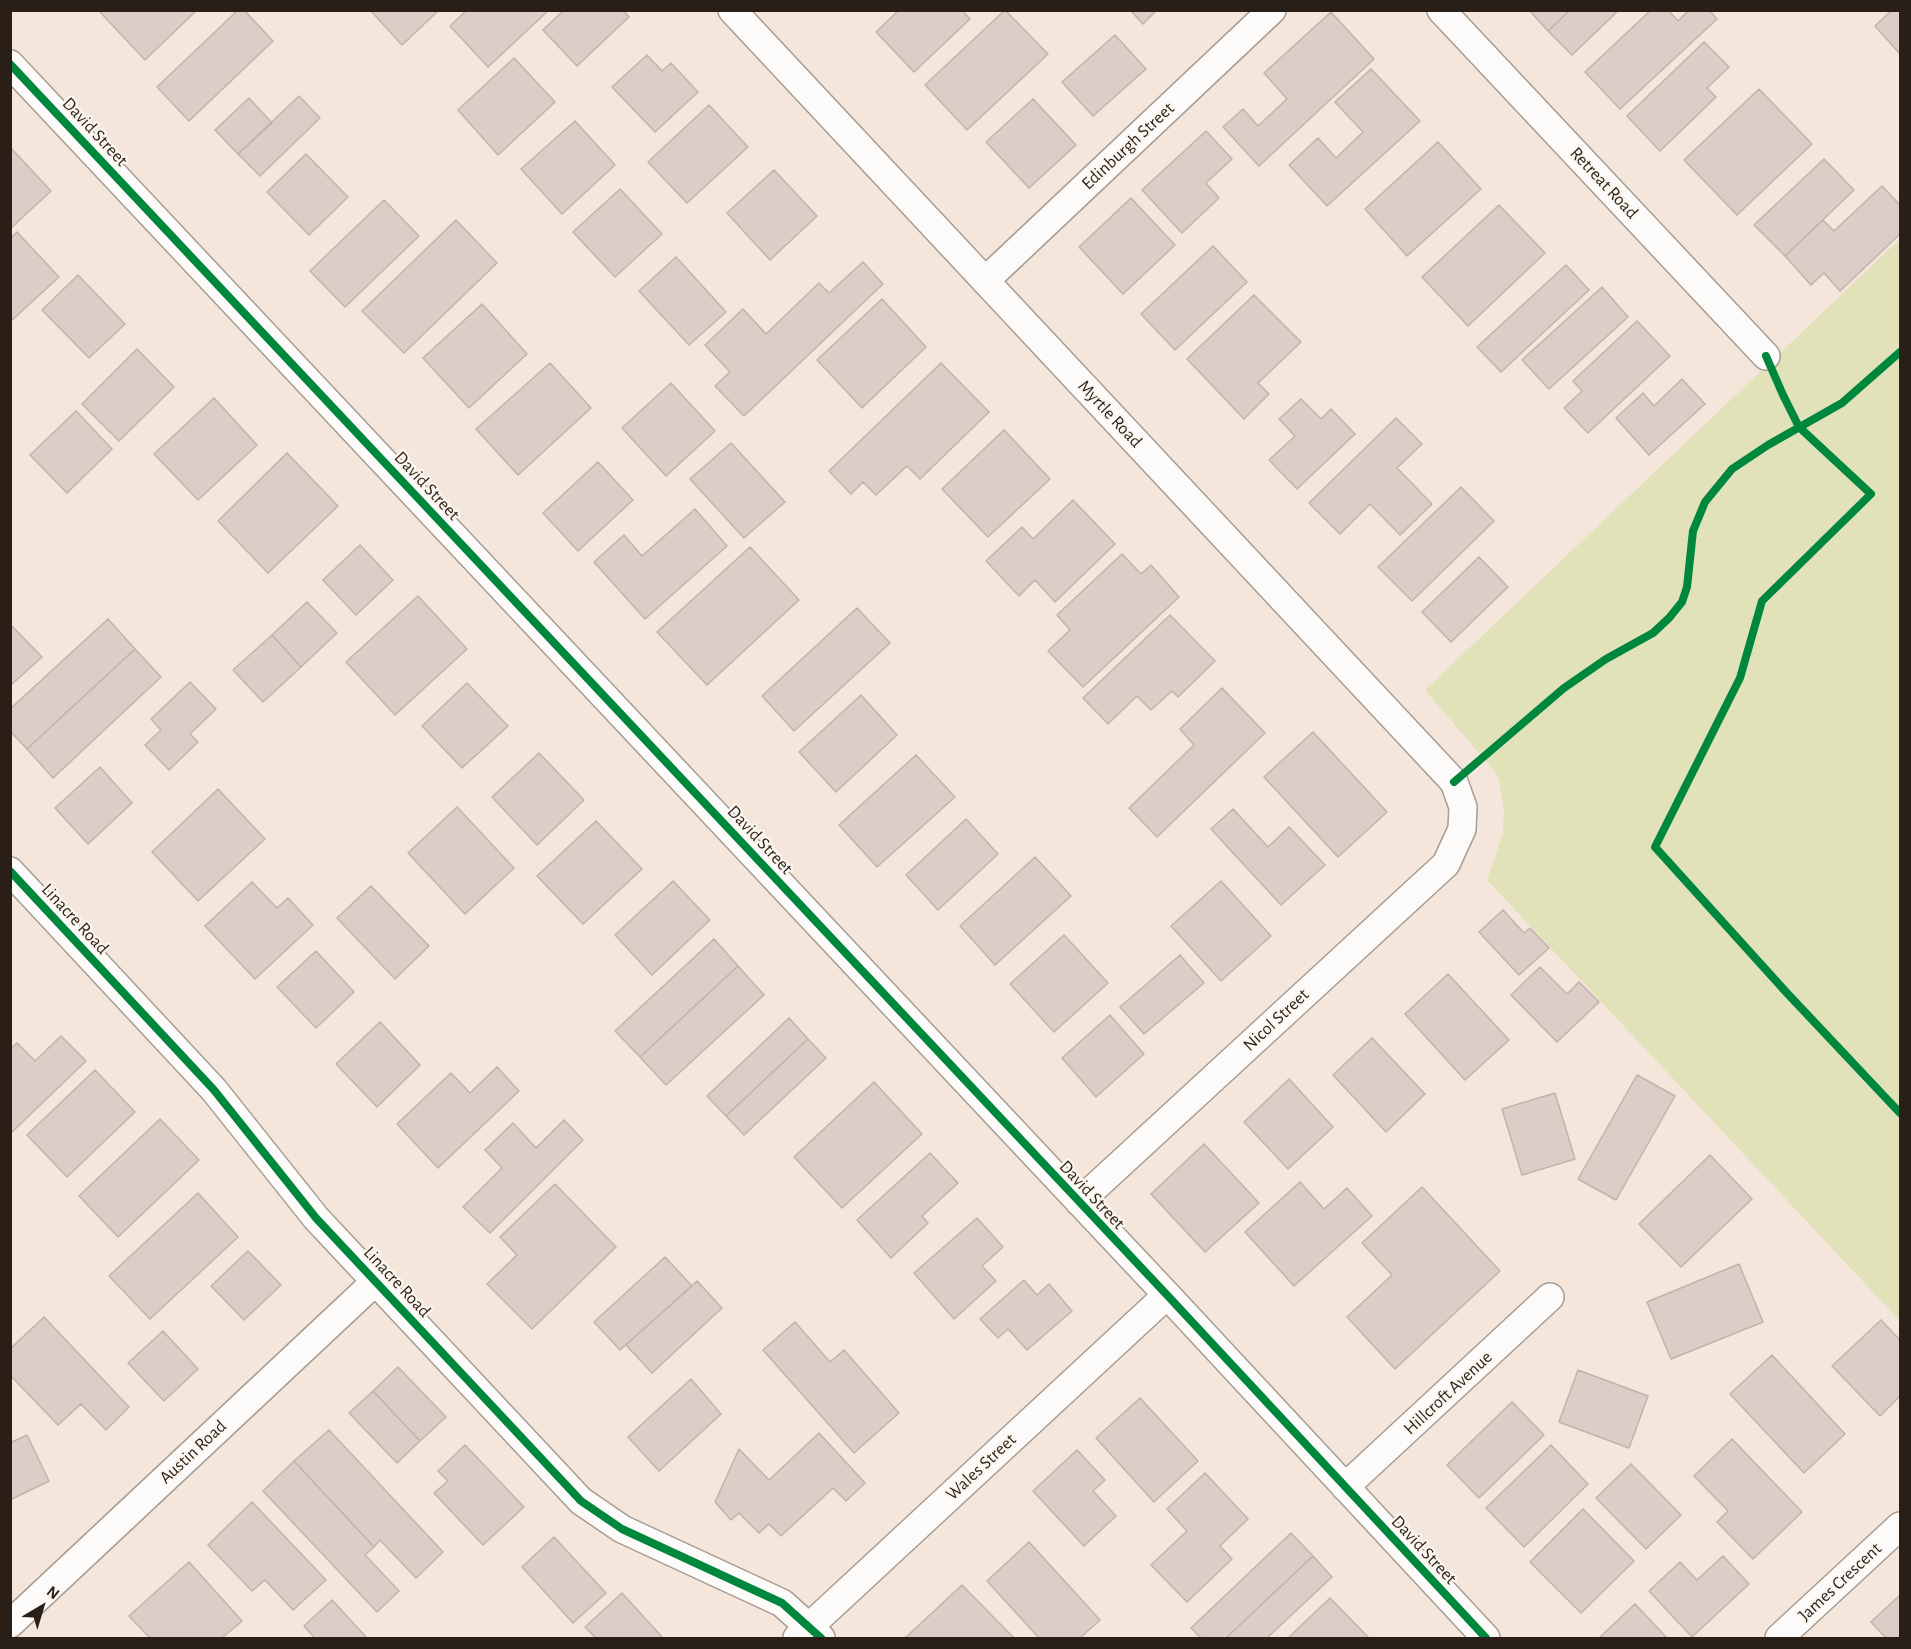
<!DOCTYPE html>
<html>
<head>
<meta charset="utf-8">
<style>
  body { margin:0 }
  #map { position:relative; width:1911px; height:1649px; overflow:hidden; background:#f4e6da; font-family:"Alegreya Sans",sans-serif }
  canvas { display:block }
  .frame { position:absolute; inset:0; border:12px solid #2a1f16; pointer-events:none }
  .north { position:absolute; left:12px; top:1577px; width:60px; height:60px; -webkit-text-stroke:4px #fcf6f1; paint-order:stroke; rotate:38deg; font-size:16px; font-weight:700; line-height:24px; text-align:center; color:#2a1f16 }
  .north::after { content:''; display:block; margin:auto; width:21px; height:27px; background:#2a1f16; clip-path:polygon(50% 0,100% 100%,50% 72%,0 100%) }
</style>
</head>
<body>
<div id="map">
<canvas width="1911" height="1649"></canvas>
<div class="frame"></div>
<div class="north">N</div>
</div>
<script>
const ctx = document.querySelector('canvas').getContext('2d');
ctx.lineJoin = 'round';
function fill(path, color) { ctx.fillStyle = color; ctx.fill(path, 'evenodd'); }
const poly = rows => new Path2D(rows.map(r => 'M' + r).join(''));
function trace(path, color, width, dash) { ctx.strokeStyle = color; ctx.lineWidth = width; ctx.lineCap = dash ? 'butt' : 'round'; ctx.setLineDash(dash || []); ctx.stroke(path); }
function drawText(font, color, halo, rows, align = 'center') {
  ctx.font = font + ' "Alegreya Sans",sans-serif'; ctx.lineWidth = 4.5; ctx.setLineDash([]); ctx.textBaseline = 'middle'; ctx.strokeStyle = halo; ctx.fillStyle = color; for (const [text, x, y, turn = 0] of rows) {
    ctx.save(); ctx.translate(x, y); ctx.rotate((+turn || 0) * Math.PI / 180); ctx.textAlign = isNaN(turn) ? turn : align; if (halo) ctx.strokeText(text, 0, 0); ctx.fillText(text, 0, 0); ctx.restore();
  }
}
const green = poly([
  [1900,239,1900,1321,1487,880,1503,833,1504,812,1499,779,1496,773,1425,690]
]);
const building = poly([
  [102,10,197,10,145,60,100,12,102,10],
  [238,10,244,10,273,41,189,121,157,87,238,10],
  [370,10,439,10,402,45,370,10],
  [467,10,549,10,488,67,450,26,467,10],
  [564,10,623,10,629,17,577,66,543,30,564,10],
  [899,10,962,10,970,19,914,72,876,32,899,10],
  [1005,10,1048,54,967,130,925,85,1005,10],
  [1130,10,1157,10,1143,24,1130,10],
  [1529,10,1570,10,1548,31,1529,10],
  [1570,10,1619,10,1572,55,1548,31,1570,10],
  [1651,10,1668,10,1678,21,1689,10,1709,10,1717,19,1620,109,1585,72,1651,10],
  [1892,10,1900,10,1900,54,1875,26,1892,10],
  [1331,12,1374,59,1259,166,1223,127,1243,109,1258,126,1287,99,1264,73,1331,12],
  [1115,35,1146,69,1093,116,1062,82,1115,35],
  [1704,42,1729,67,1707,88,1716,97,1660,151,1627,116,1704,42],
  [647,55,662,71,671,63,698,92,655,132,612,87,647,55],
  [514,58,555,102,498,155,458,110,514,58],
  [1371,69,1420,121,1327,206,1289,165,1318,138,1336,158,1363,132,1335,102,1371,69],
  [1759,89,1812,144,1737,215,1684,160,1759,89],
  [299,96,320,118,260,176,238,154,299,96],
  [249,98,272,123,238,154,215,130,249,98],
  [1033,99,1076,145,1029,188,986,142,1033,99],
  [709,105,748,147,687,203,648,162,709,105],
  [575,121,615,165,562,214,521,169,575,121],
  [1206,131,1232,159,1206,183,1219,198,1182,233,1142,190,1206,131],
  [1438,142,1481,189,1407,256,1365,209,1438,142],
  [10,147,51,191,10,229,10,147],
  [306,154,348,197,309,235,267,192,306,154],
  [1824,159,1854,190,1785,256,1754,225,1824,159],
  [774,170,817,216,770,260,727,213,774,170],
  [1882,186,1900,205,1900,234,1840,291,1824,273,1811,285,1785,256,1823,220,1834,231,1882,186],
  [620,189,662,234,615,277,573,232,620,189],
  [1131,198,1175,245,1123,294,1079,247,1131,198],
  [384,200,419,236,345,307,310,271,384,200],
  [1499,205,1545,253,1468,326,1422,277,1499,205],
  [456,220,497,263,404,353,362,311,456,220],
  [17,232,59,277,10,322,10,239,17,232],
  [1213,246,1247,282,1175,350,1141,314,1213,246],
  [676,257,726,312,689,345,639,291,676,257],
  [863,262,883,284,744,416,715,386,730,372,705,345,743,309,766,334,819,283,829,293,863,262],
  [1566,265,1589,290,1501,372,1477,347,1566,265],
  [78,275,125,324,89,358,42,310,78,275],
  [1602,287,1628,317,1549,389,1522,360,1602,287],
  [1254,295,1301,342,1258,383,1269,394,1244,419,1187,359,1254,295],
  [882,299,926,347,862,408,817,360,882,299],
  [482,304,527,354,469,408,423,358,482,304],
  [1637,321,1670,356,1588,433,1564,408,1582,391,1573,381,1637,321],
  [137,349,174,387,119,441,82,404,137,349],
  [550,363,591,408,518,475,476,429,550,363],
  [941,363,989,412,920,479,907,466,876,495,863,482,851,494,829,471,941,363],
  [1682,379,1705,404,1649,455,1616,418,1643,393,1654,406,1682,379],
  [671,383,715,431,666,476,622,428,671,383],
  [214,398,257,445,198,500,154,454,214,398],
  [1301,399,1321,419,1331,409,1355,434,1297,489,1269,460,1295,436,1279,419,1301,399],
  [76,411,112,449,67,493,30,455,76,411],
  [1396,418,1422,444,1397,468,1432,504,1400,535,1370,504,1340,534,1309,503,1396,418],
  [1004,430,1050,479,988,537,942,489,1004,430],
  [731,443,785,502,744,538,690,479,731,443],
  [287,453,338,506,268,573,218,521,287,453],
  [598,462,633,500,578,551,543,513,598,462],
  [1461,487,1494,521,1412,601,1378,567,1461,487],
  [1073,500,1115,544,1055,602,1035,580,1019,596,986,561,1022,527,1033,539,1073,500],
  [695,509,727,546,645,619,594,562,624,535,642,556,695,509],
  [360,545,393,580,356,615,323,580,360,545],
  [750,547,799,600,707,685,657,632,750,547],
  [1122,554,1141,574,1151,565,1179,597,1083,687,1048,651,1070,630,1057,615,1122,554],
  [1479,557,1508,587,1451,642,1422,612,1479,557],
  [418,596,467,649,395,715,346,662,418,596],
  [307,602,337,633,301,667,272,635,307,602],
  [857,608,890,643,794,731,762,696,857,608],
  [1170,615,1215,661,1178,697,1172,691,1151,710,1137,696,1108,724,1083,698,1170,615],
  [108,619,135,649,27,749,10,731,10,709,108,619],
  [10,624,42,657,10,686,10,624],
  [272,635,301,667,263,702,233,670,272,635],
  [135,649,161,677,53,778,27,749,135,649],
  [190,682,216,709,190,734,198,742,169,770,145,745,161,730,151,719,190,682],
  [467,683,508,726,462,768,422,726,467,683],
  [1222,688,1265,733,1157,837,1129,808,1194,745,1180,729,1222,688],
  [861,695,897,735,836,792,799,752,861,695],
  [1313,732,1387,812,1338,857,1264,777,1313,732],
  [539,753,584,800,537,845,492,797,539,753],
  [916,755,955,797,877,867,839,825,916,755],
  [100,767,132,803,88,844,55,808,100,767],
  [218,789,265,839,198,901,152,852,218,789],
  [457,807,514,868,465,914,408,853,457,807],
  [1233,809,1268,847,1289,827,1325,865,1281,905,1211,829,1233,809],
  [966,819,998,854,938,910,906,875,966,819],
  [596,821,642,869,583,924,537,876,596,821],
  [1035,857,1071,896,995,965,960,926,1035,857],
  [673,881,710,920,652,975,615,935,673,881],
  [1221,881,1271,936,1221,981,1171,926,1221,881],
  [252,882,277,908,288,898,313,925,255,979,205,926,252,882],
  [371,886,429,946,395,979,337,918,371,886],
  [1503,910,1524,933,1530,928,1549,948,1519,975,1479,932,1503,910],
  [1064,935,1108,983,1054,1032,1010,984,1064,935],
  [714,939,738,966,640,1057,615,1031,714,939],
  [316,951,354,992,316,1028,277,987,316,951],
  [1180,955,1204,983,1144,1034,1120,1007,1180,955],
  [738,966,764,995,666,1085,640,1057,738,966],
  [1540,967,1567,994,1579,982,1599,1002,1557,1042,1511,995,1540,967],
  [1448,974,1509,1040,1465,1080,1405,1014,1448,974],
  [1110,1015,1144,1054,1096,1097,1062,1058,1110,1015],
  [789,1018,808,1039,726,1116,707,1096,789,1018],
  [380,1022,420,1065,377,1107,336,1064,380,1022],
  [61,1036,86,1061,10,1134,10,1049,17,1043,35,1061,61,1036],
  [1372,1038,1425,1094,1386,1132,1333,1075,1372,1038],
  [808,1039,826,1058,744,1135,726,1116,808,1039],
  [497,1067,519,1091,438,1168,397,1124,451,1073,470,1093,497,1067],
  [95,1070,135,1112,67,1177,27,1135,95,1070],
  [1637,1075,1675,1096,1616,1200,1578,1179,1637,1075],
  [1289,1079,1333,1127,1288,1169,1244,1122,1289,1079],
  [874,1082,922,1134,842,1208,794,1157,874,1082],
  [1555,1093,1575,1159,1522,1175,1502,1109,1555,1093],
  [160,1119,199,1160,118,1237,79,1196,160,1119],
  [564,1120,583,1140,490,1233,463,1207,502,1168,485,1150,513,1123,536,1148,564,1120],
  [1204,1144,1259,1203,1205,1252,1151,1194,1204,1144],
  [930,1153,958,1183,922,1216,928,1223,891,1258,857,1220,930,1153],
  [1710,1155,1752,1199,1681,1267,1639,1224,1710,1155],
  [1300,1182,1324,1209,1347,1188,1372,1216,1294,1286,1245,1232,1300,1182],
  [555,1184,616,1247,532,1329,487,1284,517,1255,500,1237,555,1184],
  [1422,1187,1500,1271,1395,1369,1347,1317,1392,1275,1362,1243,1422,1187],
  [198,1193,238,1237,150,1319,109,1276,198,1193],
  [977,1218,1003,1247,982,1266,996,1281,954,1319,914,1273,977,1218],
  [248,1251,281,1285,244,1320,211,1286,248,1251],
  [665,1257,692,1286,620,1350,594,1322,665,1257],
  [1739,1264,1763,1322,1671,1359,1647,1302,1739,1264],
  [1024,1280,1037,1295,1049,1284,1072,1311,1027,1350,1008,1329,998,1338,980,1319,1024,1280],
  [697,1281,722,1308,652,1373,626,1345,697,1281],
  [44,1317,129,1407,106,1430,81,1404,58,1425,10,1375,10,1349,44,1317],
  [1881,1320,1900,1340,1900,1396,1880,1416,1832,1366,1881,1320],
  [795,1322,830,1362,844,1350,899,1413,854,1453,763,1350,795,1322],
  [163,1331,198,1369,164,1401,128,1363,163,1331],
  [1772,1355,1845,1434,1804,1473,1730,1394,1772,1355],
  [398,1367,446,1417,420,1441,373,1391,398,1367],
  [1578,1370,1648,1396,1629,1448,1559,1422,1578,1370],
  [691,1379,721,1414,659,1471,628,1437,691,1379],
  [373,1391,420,1441,397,1463,349,1413,373,1391],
  [1140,1398,1198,1461,1154,1502,1096,1438,1140,1398],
  [1512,1402,1544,1435,1479,1498,1447,1465,1512,1402],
  [329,1430,443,1552,416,1578,380,1540,374,1547,294,1461,329,1430],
  [819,1433,865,1483,846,1501,833,1488,781,1536,769,1524,759,1533,739,1513,731,1520,715,1502,739,1449,769,1480,819,1433],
  [27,1435,49,1481,10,1500,10,1443,27,1435],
  [1732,1439,1802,1512,1753,1559,1717,1522,1728,1511,1694,1476,1732,1439],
  [465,1445,524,1507,483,1545,434,1493,448,1481,438,1471,465,1445],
  [1551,1445,1588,1484,1524,1547,1486,1508,1551,1445],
  [1077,1450,1105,1480,1093,1491,1116,1516,1084,1546,1033,1491,1077,1450],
  [294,1461,374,1547,365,1555,399,1591,377,1612,263,1491,294,1461],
  [1631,1464,1681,1515,1646,1549,1596,1498,1631,1464],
  [1205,1473,1248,1519,1220,1546,1232,1559,1187,1602,1151,1565,1187,1531,1167,1509,1205,1473],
  [252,1502,326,1580,293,1610,265,1580,252,1591,208,1545,252,1502],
  [1583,1509,1634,1561,1581,1613,1530,1562,1583,1509],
  [1291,1533,1313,1556,1226,1638,1201,1638,1191,1628,1291,1533],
  [554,1537,606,1593,573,1623,522,1567,554,1537],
  [1029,1542,1100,1620,1080,1638,1039,1638,987,1581,1029,1542],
  [1313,1556,1332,1577,1267,1638,1226,1638,1313,1556],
  [1723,1556,1749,1584,1692,1637,1649,1591,1680,1562,1697,1580,1723,1556],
  [189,1562,242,1621,222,1638,150,1638,129,1616,189,1562],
  [962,1585,1014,1638,905,1638,962,1585],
  [622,1593,663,1638,596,1638,585,1627,622,1593],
  [1900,1595,1900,1638,1886,1638,1871,1622,1900,1595],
  [1330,1598,1369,1638,1288,1638,1330,1598],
  [332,1600,367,1638,313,1638,314,1637,304,1626,332,1600],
  [1635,1604,1667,1638,1599,1638,1635,1604]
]);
const minor = poly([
  [732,10,1454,782,1463,807,1462,829,1446,864,1079,1202],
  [1441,10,1766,356],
  [10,64,1167,1295,1486,1638],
  [985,281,1272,10],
  [10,871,214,1090,316,1218,581,1501,622,1529,782,1603,821,1638],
  [1345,1487,1550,1297],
  [10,1624,376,1281],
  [797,1638,1167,1295],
  [1779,1638,1900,1526]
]);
const cycleway = poly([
  [10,64,1167,1295,1486,1638],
  [1766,356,1783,395,1799,427,1871,494,1762,601,1740,678,1655,847,1786,992,1900,1113],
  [1454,782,1564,688,1606,659,1653,633,1669,618,1682,602,1687,587,1693,531,1705,502,1732,469,1768,445,1842,403,1900,352],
  [10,871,214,1090,316,1218,581,1501,622,1529,782,1603,821,1638]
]);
const streetNames = [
  ["David Street",95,132,47],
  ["Edinburgh Street",1128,146,-43],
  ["Retreat Road",1604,183,47],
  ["Myrtle Road",1110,414,47],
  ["David Street",427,486,47],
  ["David Street",760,840,47],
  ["Linacre Road",75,919,47],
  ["Nicol Street",1276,1020,-43],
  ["David Street",1092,1195,47],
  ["Linacre Road",397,1282,47],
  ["Hillcroft Avenue",1448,1393,-43],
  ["Austin Road",193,1452,-43],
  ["Wales Street",981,1467,-43],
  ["David Street",1424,1550,47],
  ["James Crescent",1840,1582,-43]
];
fill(green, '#e1e2ba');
fill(building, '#dccec7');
trace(building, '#c1b3ac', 1.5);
trace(minor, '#a79c92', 30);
trace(minor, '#fdfbf9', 27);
trace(cycleway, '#00873e', 8);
drawText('18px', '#2a1f16', '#fcf6f1', streetNames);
</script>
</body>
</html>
